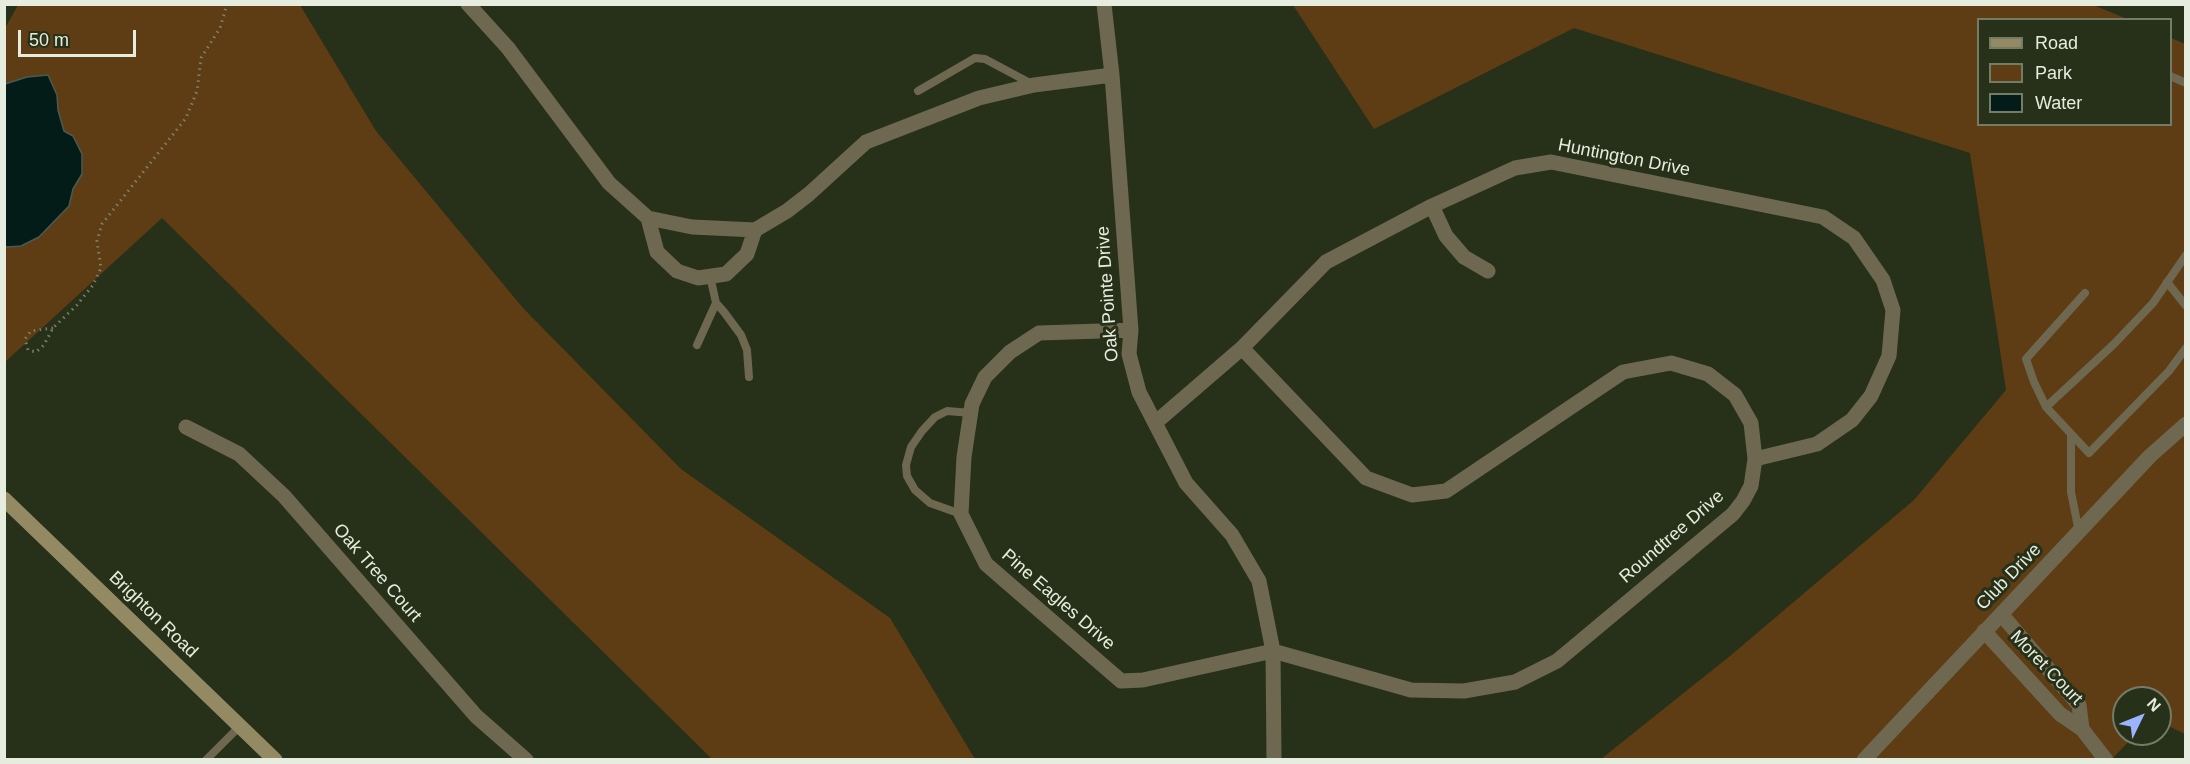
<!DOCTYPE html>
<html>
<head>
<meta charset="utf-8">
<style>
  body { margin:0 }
  #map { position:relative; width:2190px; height:764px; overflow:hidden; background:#273018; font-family:Helvetica,sans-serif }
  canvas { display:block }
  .frame { position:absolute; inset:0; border:6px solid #e7edde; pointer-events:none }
  .legend { position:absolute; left:1977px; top:18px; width:195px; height:108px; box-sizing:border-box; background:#273018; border:2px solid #747c67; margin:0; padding:8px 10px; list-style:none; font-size:18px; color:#e7edde }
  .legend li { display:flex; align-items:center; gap:12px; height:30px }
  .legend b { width:30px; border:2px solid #747c67 }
  .north { position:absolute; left:2112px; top:686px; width:60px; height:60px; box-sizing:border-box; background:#273018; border:2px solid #747c67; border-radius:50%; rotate:47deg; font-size:16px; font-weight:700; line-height:24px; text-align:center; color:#e7edde }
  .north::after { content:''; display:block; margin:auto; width:21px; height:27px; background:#9ab5fd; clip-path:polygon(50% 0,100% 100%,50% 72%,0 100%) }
  .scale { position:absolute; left:18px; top:30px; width:118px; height:27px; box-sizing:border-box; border:3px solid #e7edde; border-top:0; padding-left:8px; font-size:18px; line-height:21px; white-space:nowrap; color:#e7edde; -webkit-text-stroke:4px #273018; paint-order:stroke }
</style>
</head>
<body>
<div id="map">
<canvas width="2190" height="764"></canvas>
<div class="frame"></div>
<ul class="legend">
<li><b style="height:8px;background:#938a64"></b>Road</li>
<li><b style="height:16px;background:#5f3d14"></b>Park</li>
<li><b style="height:16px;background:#041c18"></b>Water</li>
</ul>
<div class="north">N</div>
<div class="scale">50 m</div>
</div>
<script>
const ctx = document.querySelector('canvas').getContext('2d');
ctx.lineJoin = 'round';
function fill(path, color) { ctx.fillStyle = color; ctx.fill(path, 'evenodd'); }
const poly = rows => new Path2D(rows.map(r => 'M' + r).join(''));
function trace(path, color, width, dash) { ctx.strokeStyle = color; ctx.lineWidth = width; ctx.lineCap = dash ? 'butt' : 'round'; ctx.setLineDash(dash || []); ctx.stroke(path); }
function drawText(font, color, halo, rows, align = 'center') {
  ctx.font = font + ' Helvetica,sans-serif'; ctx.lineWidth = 6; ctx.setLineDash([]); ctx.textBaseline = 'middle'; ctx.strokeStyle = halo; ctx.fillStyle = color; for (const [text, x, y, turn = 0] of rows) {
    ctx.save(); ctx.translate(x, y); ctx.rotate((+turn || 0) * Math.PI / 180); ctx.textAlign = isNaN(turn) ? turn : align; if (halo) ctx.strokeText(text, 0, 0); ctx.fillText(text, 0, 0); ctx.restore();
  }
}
const green = poly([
  [2091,4,2127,19,1978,20,1978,124,2170,124,2171,38,2185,44,2185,734,2160,722,2160,698,2124,698,2124,734,2136,734,2112,759,1601,759,1730,656,1914,500,2006,390,1970,153,1574,28,1374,129,1293,5],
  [18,5,300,5,376,131,523,308,681,469,890,618,975,759,712,759,162,218,5,362,4,30]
]);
const water = poly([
  [48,75,57,95,58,110,64,131,73,136,82,154,82,174,73,189,69,206,39,237,21,246,7,247,4,245,5,84,27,77,48,75]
]);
const path = poly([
  [53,328,31,331,25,339,28,350,36,352,44,345,53,328,77,305,93,285,101,268,97,241,102,224,186,118,197,91,201,58,220,28,227,4]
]);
const lane = poly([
  [2170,76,2186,83],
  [918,91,975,58,985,59,1030,83],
  [2186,255,2153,303,2114,344,2046,407,2089,453,2169,371,2186,348],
  [2167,282,2186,306],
  [716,303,724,312,741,335,747,350,749,377],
  [697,345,716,303,710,276],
  [2046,407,2034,382,2026,359,2085,293],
  [2071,434,2071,492,2079,532],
  [961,514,930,503,915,490,907,476,906,465,911,447,922,431,935,417,947,411,971,413],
  [206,760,240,726]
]);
const street = poly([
  [468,4,508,48,609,183,648,218,692,227,755,230,787,211,809,194,866,142,979,98,1034,85,1112,75],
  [1104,4,1112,75,1131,330,1129,354,1139,392,1186,483,1232,535,1259,581,1273,651,1274,760],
  [1432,206,1446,236,1464,257,1488,271],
  [648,218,657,252,677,271,698,278,726,274,747,254,755,230],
  [1131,330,1039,333,1010,352,985,377,972,404,964,457,961,514,986,564,1121,681,1143,680,1273,651,1411,690,1464,691,1515,682,1557,661,1733,514,1743,501,1751,486,1755,459,1751,423,1735,395,1708,374,1671,363,1623,372,1446,491,1412,495,1366,478,1242,348],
  [1155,423,1242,348,1326,262,1432,206,1515,168,1551,162,1823,217,1854,238,1883,280,1893,310,1889,356,1871,396,1852,420,1817,444,1755,459],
  [186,427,239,454,284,496,476,716,526,760],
  [2001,614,2079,705,2082,729],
  [1984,631,2060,714,2082,729,2106,760],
  [1864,760,2150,456,2186,424]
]);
const secondary = poly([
  [4,499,275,760]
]);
const streetNames = [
  ["Huntington Drive",1624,158,11],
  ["Oak Pointe Drive",1108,294,-94],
  ["Roundtree Drive",1672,537,-41],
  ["Oak Tree Court",377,573,49],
  ["Club Drive",2009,577,-46],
  ["Pine Eagles Drive",1058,600,41],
  ["Brighton Road",153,615,44],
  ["Moret Court",2046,668,46]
];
fill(green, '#5f3d14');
fill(water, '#041c18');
trace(water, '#485b53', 1.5);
trace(path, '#7b826e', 3, [1.5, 4.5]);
trace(lane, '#6e6851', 8);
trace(street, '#6e6851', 15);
trace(secondary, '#938a64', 15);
drawText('18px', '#e7edde', '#273018', streetNames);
</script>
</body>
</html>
